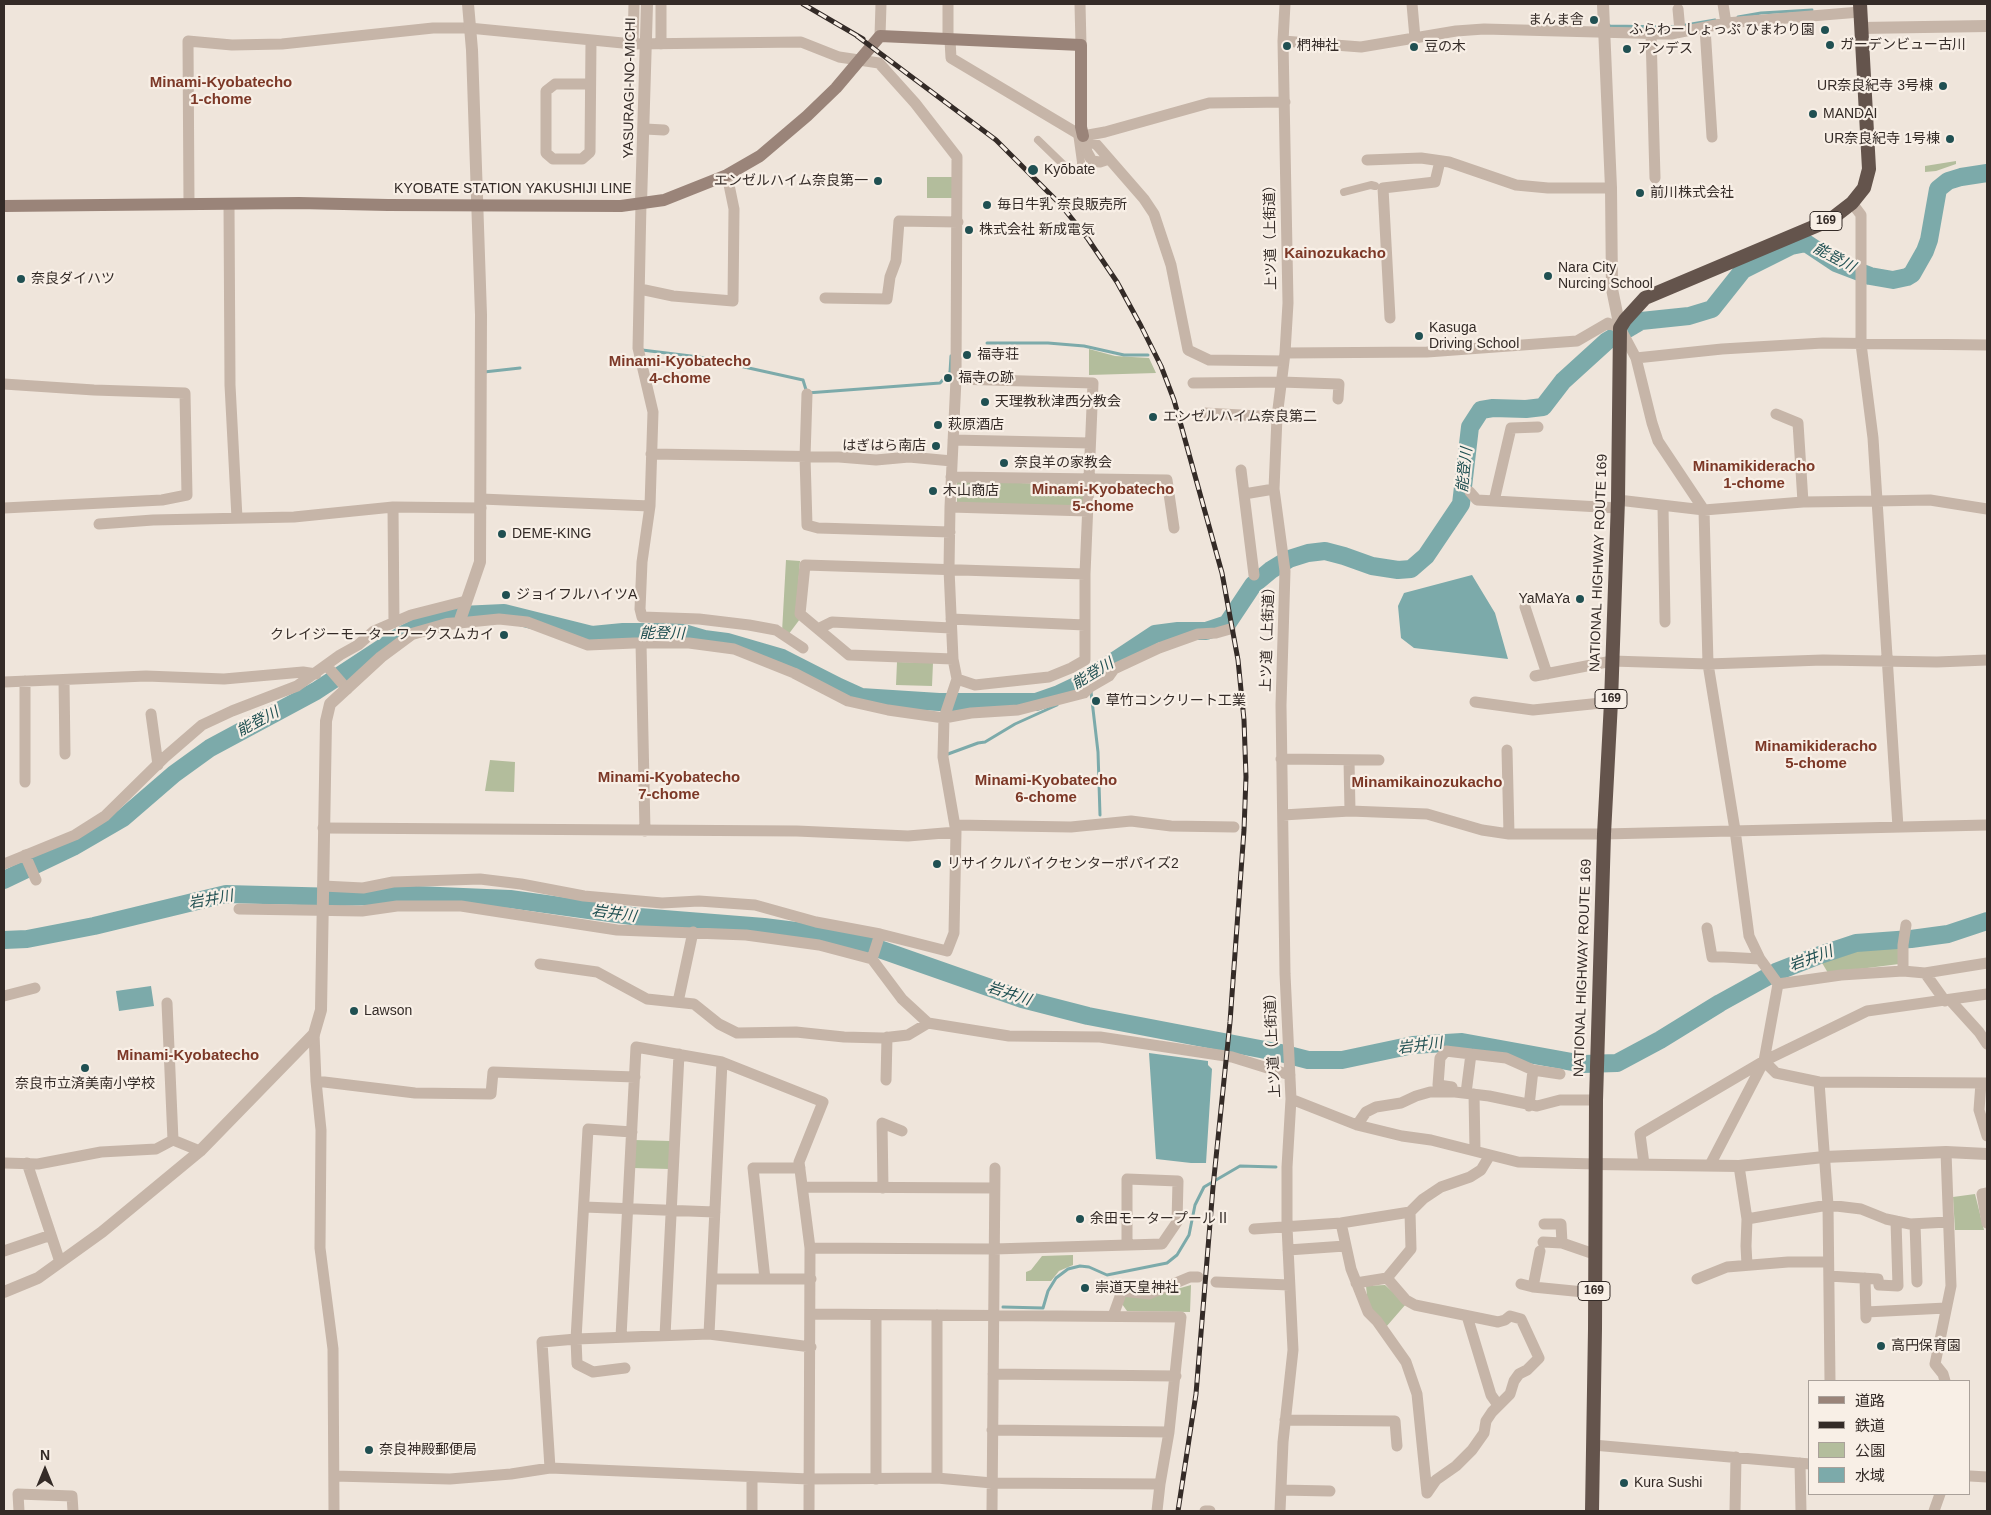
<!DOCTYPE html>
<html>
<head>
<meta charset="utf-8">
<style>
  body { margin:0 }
  #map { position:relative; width:1991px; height:1515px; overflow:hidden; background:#efe5db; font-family:Arial,"Noto Sans JP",sans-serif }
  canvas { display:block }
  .frame { position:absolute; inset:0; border:5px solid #342b27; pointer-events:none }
  .legend { position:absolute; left:1808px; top:1380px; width:162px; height:115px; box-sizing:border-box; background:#f8efe6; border:1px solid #aaa19a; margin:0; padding:6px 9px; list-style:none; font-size:15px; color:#342b27 }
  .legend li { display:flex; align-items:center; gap:10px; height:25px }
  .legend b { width:25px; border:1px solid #aaa19a }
  .north { position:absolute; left:20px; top:1445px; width:50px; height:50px; -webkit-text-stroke:4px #f8efe6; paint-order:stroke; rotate:0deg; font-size:14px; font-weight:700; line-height:20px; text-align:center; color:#342b27 }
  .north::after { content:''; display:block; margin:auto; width:18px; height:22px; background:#342b27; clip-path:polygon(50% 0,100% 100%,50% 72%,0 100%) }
</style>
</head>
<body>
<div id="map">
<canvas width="1991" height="1515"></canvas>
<div class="frame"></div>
<ul class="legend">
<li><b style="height:6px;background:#9a8479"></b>道路</li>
<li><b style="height:6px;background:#342b27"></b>鉄道</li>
<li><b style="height:14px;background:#b3bd9c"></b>公園</li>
<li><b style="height:14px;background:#7caaaa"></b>水域</li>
</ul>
<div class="north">N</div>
</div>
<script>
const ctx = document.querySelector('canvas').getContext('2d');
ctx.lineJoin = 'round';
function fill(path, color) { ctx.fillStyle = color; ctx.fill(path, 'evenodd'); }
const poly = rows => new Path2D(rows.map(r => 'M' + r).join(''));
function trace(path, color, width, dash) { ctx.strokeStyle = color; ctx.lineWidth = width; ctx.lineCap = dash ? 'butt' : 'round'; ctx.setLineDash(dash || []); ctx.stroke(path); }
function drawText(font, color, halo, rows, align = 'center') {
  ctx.font = font + ' Arial,"Noto Sans JP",sans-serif'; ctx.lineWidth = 4.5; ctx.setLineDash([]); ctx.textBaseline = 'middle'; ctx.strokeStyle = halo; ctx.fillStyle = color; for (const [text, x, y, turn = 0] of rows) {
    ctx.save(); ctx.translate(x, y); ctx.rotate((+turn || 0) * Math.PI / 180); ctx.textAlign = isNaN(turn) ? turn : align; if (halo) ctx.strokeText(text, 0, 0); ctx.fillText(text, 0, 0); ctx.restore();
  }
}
const green = poly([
  [1956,161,1956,164,1936,171,1925,172,1925,166],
  [927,177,956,177,956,198,927,198],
  [1089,349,1115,356,1149,358,1156,373,1089,375],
  [957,481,1084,485,1083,508,957,504],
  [786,560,800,561,796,616,800,619,788,635,782,632],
  [897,662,933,663,932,686,896,685],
  [490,760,515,762,514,792,485,791],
  [1899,946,1899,964,1828,973,1821,961,1854,950],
  [634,1140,670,1141,669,1169,633,1168],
  [1975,1194,1984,1230,1955,1230,1953,1197],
  [1073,1255,1073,1265,1059,1271,1051,1281,1026,1281,1026,1272,1031,1270,1042,1256],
  [1191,1285,1190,1312,1127,1311,1122,1304,1124,1295,1163,1293],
  [1385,1285,1406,1304,1386,1327,1368,1305,1366,1286]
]);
const water = poly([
  [1472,575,1495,613,1508,659,1414,648,1401,638,1398,606,1404,593],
  [151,986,154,1006,119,1011,116,991],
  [1149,1053,1208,1061,1208,1065,1212,1069,1206,1163,1191,1163,1156,1159]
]);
const stream = poly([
  [1738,17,1761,13,1812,10],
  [1609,25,1609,26,1674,27,1715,20],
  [987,343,1048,343,1084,346,1124,355,1148,355],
  [642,350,699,357,803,380,807,393,940,383,950,372,951,356],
  [484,372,520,368],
  [1091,692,1098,752,1100,815],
  [948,754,978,743,985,742,1015,724,1057,705],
  [1003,1307,1043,1308,1048,1291,1056,1278,1068,1269,1080,1266,1089,1267,1107,1275,1167,1263,1177,1255,1189,1235,1195,1205,1204,1187,1240,1166,1276,1167]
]);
const river = poly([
  [4,880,73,847,123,818,174,774,210,748,316,691,400,636,439,616,504,613,592,635,623,632,680,632,704,639,727,642,782,658,839,687,861,697,939,702,1036,702,1059,694,1078,685,1155,634,1178,631,1206,631,1227,624,1253,585,1271,570,1289,559,1308,553,1325,551,1344,556,1372,566,1398,570,1411,569,1426,556,1461,504,1470,427,1481,410,1493,408,1526,409,1543,407,1563,381,1607,341,1641,321,1689,316,1712,309,1743,270,1791,246,1806,243,1836,263,1870,276,1893,280,1907,277,1912,274,1925,251,1929,240,1938,189,1948,181,1961,177,1987,173],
  [4,940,27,939,94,926,226,894,339,897,416,895,510,899,639,917,764,927,820,934,865,944,1022,999,1088,1016,1281,1053,1308,1060,1342,1060,1413,1045,1462,1042,1583,1064,1617,1063,1660,1040,1720,1003,1776,972,1817,956,1856,943,1911,939,1948,934,1987,921]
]);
const pedestrian = poly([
  [1038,140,1070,171,1075,171,1081,168,1081,162,1077,133],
  [1344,192,1371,185,1375,186]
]);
const minor = poly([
  [948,4,948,39],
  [1080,4,1081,45],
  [1412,4,1415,38],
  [1723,4,1726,23],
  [1678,9,1680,31],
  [1705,28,1712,137],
  [1651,34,1655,178],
  [880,36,881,4],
  [950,40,951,58,1097,145,1144,199,1154,214,1171,265,1188,350,1209,360,1284,361],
  [1283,41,1361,47,1456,31,1484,29,1671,34,1726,23,1860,12],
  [633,44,634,4],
  [661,44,661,4],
  [590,84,555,84,546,91,546,153,553,159,582,159,590,152,591,41],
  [645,129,664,130],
  [1109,159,1100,162,1092,161,1087,152,1083,136,1105,132,1209,103,1285,102],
  [1367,160,1421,158,1449,162,1516,185,1548,188,1611,188],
  [641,203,638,348,653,412,650,506,642,562,640,609,642,617,699,619,749,625,776,630,803,648],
  [1852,203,1861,215,1861,344,1873,438,1898,827],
  [189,204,188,41,232,45,282,44,433,28,469,28,633,44,801,42,839,57,879,63,915,103,957,157,956,379,950,507,949,569,953,659,957,679,944,718,943,757,956,832,954,933,947,951,880,934,816,922,755,905,699,901,662,903,584,896,521,884,480,879,393,882,363,888,323,886],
  [229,204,230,385,237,518],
  [640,289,673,296,733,301,734,209,727,175],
  [825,298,887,299,890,277,896,261,899,221,958,222],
  [1390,318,1383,188,1435,182,1440,161],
  [1285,353,1427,352,1577,341,1608,323,1620,328,1636,358,1652,423,1658,441,1704,510,1708,664,1735,830,1749,936,1760,959,1778,984],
  [1636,358,1722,349,1823,343,1987,345],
  [956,379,1093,383,1085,574,1085,660,1071,668,1049,677,975,685,957,679],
  [1193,383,1281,382,1339,384,1338,399],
  [4,384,94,390,185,393,187,495,162,500,4,508],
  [807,394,805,457,807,525,818,528,950,532],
  [1204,413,1277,417],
  [1776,414,1798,423,1803,502],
  [953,440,1090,443],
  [651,454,839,457,876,460,909,457,952,461],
  [1241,470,1254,575],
  [951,477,1167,480,1174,528],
  [1470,492,1477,500,1617,508],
  [1244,494,1274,489],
  [481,499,650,506],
  [1618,500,1704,510,1803,502,1877,501,1930,500,1987,509],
  [1494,501,1511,428,1538,427],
  [1663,506,1665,622],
  [393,507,394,623],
  [950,507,1088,511],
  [99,524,153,520,294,517,393,507,481,508],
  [1525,607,1547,674],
  [951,619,1085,625],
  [459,623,499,619,527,622,588,645,634,643,689,643,734,649,794,673,848,701,888,710,944,718,971,713,1018,710,1084,693,1090,687,1109,676,1114,669,1159,648,1198,634,1216,633,1230,629],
  [818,629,832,622,951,628],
  [641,643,645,831],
  [953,659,849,655,800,614,805,565,1085,574],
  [327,666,347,689],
  [1535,676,1612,661,1708,664,1823,660,1937,662,1987,660],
  [64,680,65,754],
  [25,681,25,782],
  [4,682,146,676,224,679,303,672,316,674],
  [1475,702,1533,710,1611,702],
  [151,714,158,765],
  [1507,750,1509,834],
  [1281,759,1379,760],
  [1349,760,1350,811],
  [1283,815,1350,811,1427,814,1482,830,1509,834,1604,834,1987,825],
  [955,825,1071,827,1131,821,1171,826,1234,827],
  [323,828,797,831,908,836,956,832],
  [25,855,36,880],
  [4,864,75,835,105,816,165,757,202,725,232,711,297,686,340,655,358,645,374,631,411,615,466,601],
  [239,909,362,911,397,906,461,906,617,930,746,935,819,945,872,959,902,999,928,1023,1009,1036,1100,1037,1232,1057,1290,1075],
  [1707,928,1712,957,1724,957,1760,959],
  [872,959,880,934],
  [540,964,597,972,647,999,694,1004,719,1024,737,1033,796,1032,844,1037,882,1038,908,1035,928,1023],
  [1903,971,1903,945,1906,925],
  [1925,973,1987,963],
  [1778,984,1841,975,1903,971,1925,973,1945,1001],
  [4,996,35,988],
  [1950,1000,1979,1032,1987,1044],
  [678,1002,693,932],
  [167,1003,173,1140,200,1151],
  [314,1034,316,1081,321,1130,320,1248,333,1349,334,1511],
  [1471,1054,1506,1058,1533,1070,1529,1106],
  [1764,1061,1776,1073,1819,1082,1987,1083],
  [1533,1070,1560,1074],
  [886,1080,887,1037],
  [316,1081,415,1093,491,1094,493,1072,635,1077],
  [1819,1082,1828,1205,1830,1381],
  [1981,1083,1979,1110,1987,1136],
  [1452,1087,1438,1085,1440,1058,1446,1051,1471,1054,1466,1093],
  [1474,1094,1475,1150],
  [1291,1099,1357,1125,1402,1136,1431,1140,1518,1162,1596,1164],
  [1357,1125,1366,1112,1376,1107,1401,1103,1416,1096,1430,1092,1455,1092,1489,1096,1537,1106,1560,1100,1596,1100],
  [4,1163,38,1164,101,1152,156,1149,173,1140],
  [27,1163,60,1262],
  [1644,1164,1640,1134,1764,1061,1867,1011,1987,994],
  [1710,1165,1764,1061,1778,984],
  [1739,1166,1747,1219,1746,1246,1747,1265],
  [803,1187,994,1188],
  [883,1188,882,1123,902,1131],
  [1987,1193,1982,1194,1987,1223],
  [584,1207,715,1212],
  [1747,1219,1828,1205,1861,1209,1886,1219,1910,1224,1948,1222],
  [1341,1223,1351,1269,1368,1312,1377,1321,1406,1362,1417,1394,1427,1493],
  [1544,1224,1561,1224,1562,1243],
  [1915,1224,1917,1282],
  [1254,1229,1341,1223,1410,1212,1423,1199,1441,1187,1470,1177,1481,1170,1490,1155],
  [1543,1242,1562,1243,1594,1254],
  [810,1248,994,1249,1162,1244,1177,1222,1178,1181,1127,1179,1127,1245],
  [1288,1250,1345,1246],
  [4,1251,51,1235],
  [1829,1276,1878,1279,1879,1285,1898,1286,1896,1221],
  [1387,1278,1406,1300,1415,1305,1498,1322,1505,1320,1510,1316,1521,1319,1539,1358,1527,1370,1519,1374,1514,1381,1510,1394,1492,1412,1486,1421,1484,1433,1472,1450,1456,1466,1436,1480,1427,1493],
  [1865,1278,1866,1318],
  [712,1279,811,1279],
  [765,1279,753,1168,800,1168],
  [1697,1279,1727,1267,1788,1262,1828,1262],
  [1216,1282,1289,1285],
  [1356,1283,1387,1278,1411,1249,1410,1212],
  [1521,1284,1533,1287,1594,1293],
  [1533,1287,1540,1251],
  [1866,1312,1946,1308],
  [811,1314,1181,1317,1169,1432,1160,1484,1157,1511],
  [876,1315,876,1479],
  [1113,1316,1122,1291,1149,1294,1190,1277,1198,1277],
  [1467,1316,1491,1395,1498,1405],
  [709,1334,722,1062],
  [665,1336,679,1054],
  [621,1337,636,1047,722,1062,823,1102,799,1162,810,1248,809,1511],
  [625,1368,593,1372,577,1364,576,1339,588,1129,632,1132],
  [993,1374,1176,1376],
  [1945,1381,1943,1374,1935,1364,1951,1286,1946,1152],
  [1285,1420,1395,1421,1397,1446],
  [992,1430,1169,1432],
  [1593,1445,1810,1464],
  [1800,1463,1801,1511],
  [550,1468,542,1342,576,1339,709,1334,811,1347],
  [334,1476,450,1479,511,1474,550,1468,809,1479,937,1478,992,1483,1160,1484],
  [1970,1476,1987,1477],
  [752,1477,752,1511],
  [937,1478,937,1315],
  [1281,1490,1330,1491],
  [19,1511,18,1494,72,1496,73,1511],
  [992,1511,995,1168],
  [1205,1511,1210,1511],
  [1280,1511,1283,1442,1293,1350,1287,1227,1287,1167,1291,1099,1285,974,1281,705,1285,571,1274,489,1277,417,1285,353,1288,303,1283,41,1285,4],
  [1735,1511,1736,1457],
  [1934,1511,1940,1494]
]);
const tertiary = poly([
  [1603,4,1611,188,1612,289,1620,328],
  [1861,28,1987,26],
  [641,203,647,4],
  [1596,1164,1739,1166,1824,1157,1946,1152,1987,1154],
  [4,1292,38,1278,102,1232,200,1151,314,1034,321,1010,326,721,330,704,381,657,412,634,447,624,459,623,480,562,481,315,472,50,468,4]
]);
const secondary = poly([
  [4,206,299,203,388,205,621,206,664,200,727,175,760,156,807,116,836,88,880,36,1081,45,1081,127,1083,136]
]);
const trunk = poly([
  [1592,1511,1595,1329,1596,1100,1604,834,1611,702,1618,500,1620,328,1625,320,1645,298,1830,220,1852,203,1864,188,1869,169,1860,4]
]);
const rail = poly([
  [803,4,863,39],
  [857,36,996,140,1061,205,1088,239,1117,282,1141,326,1161,366,1174,400,1222,573,1238,660,1244,720,1246,777,1244,830,1230,1022,1213,1187,1196,1394,1178,1511]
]);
const markers = [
  [1594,20,5,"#205052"],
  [1825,30,5,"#205052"],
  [1830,45,5,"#205052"],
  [1287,46,5,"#205052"],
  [1414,47,5,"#205052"],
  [1627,49,5,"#205052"],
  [1943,86,5,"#205052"],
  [1813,114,5,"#205052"],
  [1950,139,5,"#205052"],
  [1033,170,6,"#205052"],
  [878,181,5,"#205052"],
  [1640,193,5,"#205052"],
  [987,205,5,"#205052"],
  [969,230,5,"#205052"],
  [1548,276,5,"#205052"],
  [21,279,5,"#205052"],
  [1419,336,5,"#205052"],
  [967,355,5,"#205052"],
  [948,378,5,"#205052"],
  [985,402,5,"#205052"],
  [1153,417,5,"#205052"],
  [938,425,5,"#205052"],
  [936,446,5,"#205052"],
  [1004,463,5,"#205052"],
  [933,491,5,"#205052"],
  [502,534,5,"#205052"],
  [506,595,5,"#205052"],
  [1580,599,5,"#205052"],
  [504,635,5,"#205052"],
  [1096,701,5,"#205052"],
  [937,864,5,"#205052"],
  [354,1011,5,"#205052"],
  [85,1068,5,"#205052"],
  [1080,1219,5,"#205052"],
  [1085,1288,5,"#205052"],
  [1881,1346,5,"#205052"],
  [369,1450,5,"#205052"],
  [1624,1483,5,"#205052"]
];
const shields = [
  [1826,221,32],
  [1611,699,32],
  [1594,1291,32]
];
const shieldNames = [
  ["169",1826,221],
  ["169",1611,699],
  ["169",1594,1291]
];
const poiNames = [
  ["まんま舎",1584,20,"right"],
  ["ふらわーしょっぷ ひまわり園",1815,30,"right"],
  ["ガーデンビュー古川",1840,45],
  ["椚神社",1297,46],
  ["豆の木",1424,47],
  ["アンデス",1637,49],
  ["UR奈良紀寺 3号棟",1933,86,"right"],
  ["MANDAI",1823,114],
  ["UR奈良紀寺 1号棟",1940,139,"right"],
  ["Kyōbate",1044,170],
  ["エンゼルハイム奈良第一",868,181,"right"],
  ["前川株式会社",1650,193],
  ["毎日牛乳 奈良販売所",997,205],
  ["株式会社 新成電気",979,230],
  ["Nara City",1558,268],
  ["Nurcing School",1558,284],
  ["奈良ダイハツ",31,279],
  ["Kasuga",1429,328],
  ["Driving School",1429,344],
  ["福寺荘",977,355],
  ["福寺の跡",958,378],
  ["天理教秋津西分教会",995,402],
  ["エンゼルハイム奈良第二",1163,417],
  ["萩原酒店",948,425],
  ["はぎはら南店",926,446,"right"],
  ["奈良羊の家教会",1014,463],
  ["木山商店",943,491],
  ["DEME-KING",512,534],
  ["ジョイフルハイツA",516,595],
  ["YaMaYa",1570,599,"right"],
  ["クレイジーモーターワークスムカイ",494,635,"right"],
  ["草竹コンクリート工業",1106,701],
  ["リサイクルバイクセンターポパイズ2",947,864],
  ["Lawson",364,1011],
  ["奈良市立済美南小学校",85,1084,"center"],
  ["余田モータープールⅡ",1090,1219],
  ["崇道天皇神社",1095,1288],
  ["高円保育園",1891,1346],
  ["奈良神殿郵便局",379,1450],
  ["Kura Sushi",1634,1483]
];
const streetNames = [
  ["YASURAGI-NO-MICHI",630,88,-89],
  ["KYOBATE STATION YAKUSHIJI LINE",513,189],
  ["上ツ道（上街道）",1271,234,-91],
  ["NATIONAL HIGHWAY ROUTE 169",1599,563,-88],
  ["上ツ道（上街道）",1268,636,-88],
  ["NATIONAL HIGHWAY ROUTE 169",1583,968,-88],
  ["上ツ道（上街道）",1273,1042,-93]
];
const neighbourhoodNames = [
  ["Minami-Kyobatecho",221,83],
  ["1-chome",221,100],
  ["Kainozukacho",1335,254],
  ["Minami-Kyobatecho",680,362],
  ["4-chome",680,379],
  ["Minamikideracho",1754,467],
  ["1-chome",1754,484],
  ["Minami-Kyobatecho",1103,490],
  ["5-chome",1103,507],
  ["Minamikideracho",1816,747],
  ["5-chome",1816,764],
  ["Minami-Kyobatecho",669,778],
  ["7-chome",669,795],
  ["Minami-Kyobatecho",1046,781],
  ["6-chome",1046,798],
  ["Minamikainozukacho",1427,783],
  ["Minami-Kyobatecho",188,1056]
];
const waterNames = [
  ["能登川",1834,258,28],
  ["能登川",1465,470,-84],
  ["能登川",662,634,1],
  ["能登川",1093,674,-31],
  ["能登川",258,722,-28],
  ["岩井川",211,900,-10],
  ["岩井川",614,914,8],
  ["岩井川",1811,959,-20],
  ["岩井川",1009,994,18],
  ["岩井川",1420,1046,-7]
];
fill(green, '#b3bd9c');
fill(water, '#7caaaa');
trace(stream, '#7caaaa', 3);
trace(river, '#7caaaa', 18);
trace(pedestrian, '#c6b5a8', 8);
trace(minor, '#c6b5a8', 11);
trace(tertiary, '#c6b5a8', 12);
trace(secondary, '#9a8479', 12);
trace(trunk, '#64544c', 14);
trace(rail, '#342b27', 5);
trace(rail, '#f8efe6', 3, [9]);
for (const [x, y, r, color] of markers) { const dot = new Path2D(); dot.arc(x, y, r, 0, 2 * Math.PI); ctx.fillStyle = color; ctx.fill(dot); trace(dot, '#f8efe6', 2); }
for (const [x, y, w] of shields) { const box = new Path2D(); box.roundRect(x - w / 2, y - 9.5, w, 19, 4); ctx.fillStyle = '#f8efe6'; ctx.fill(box); trace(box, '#342b27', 1); }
drawText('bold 12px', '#342b27', null, shieldNames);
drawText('14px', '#342b27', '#f8efe6', poiNames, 'left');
drawText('14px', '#342b27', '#f8efe6', streetNames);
drawText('bold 15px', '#7c3827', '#f8efe6', neighbourhoodNames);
drawText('italic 15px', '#205052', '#f8efe6', waterNames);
</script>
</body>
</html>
